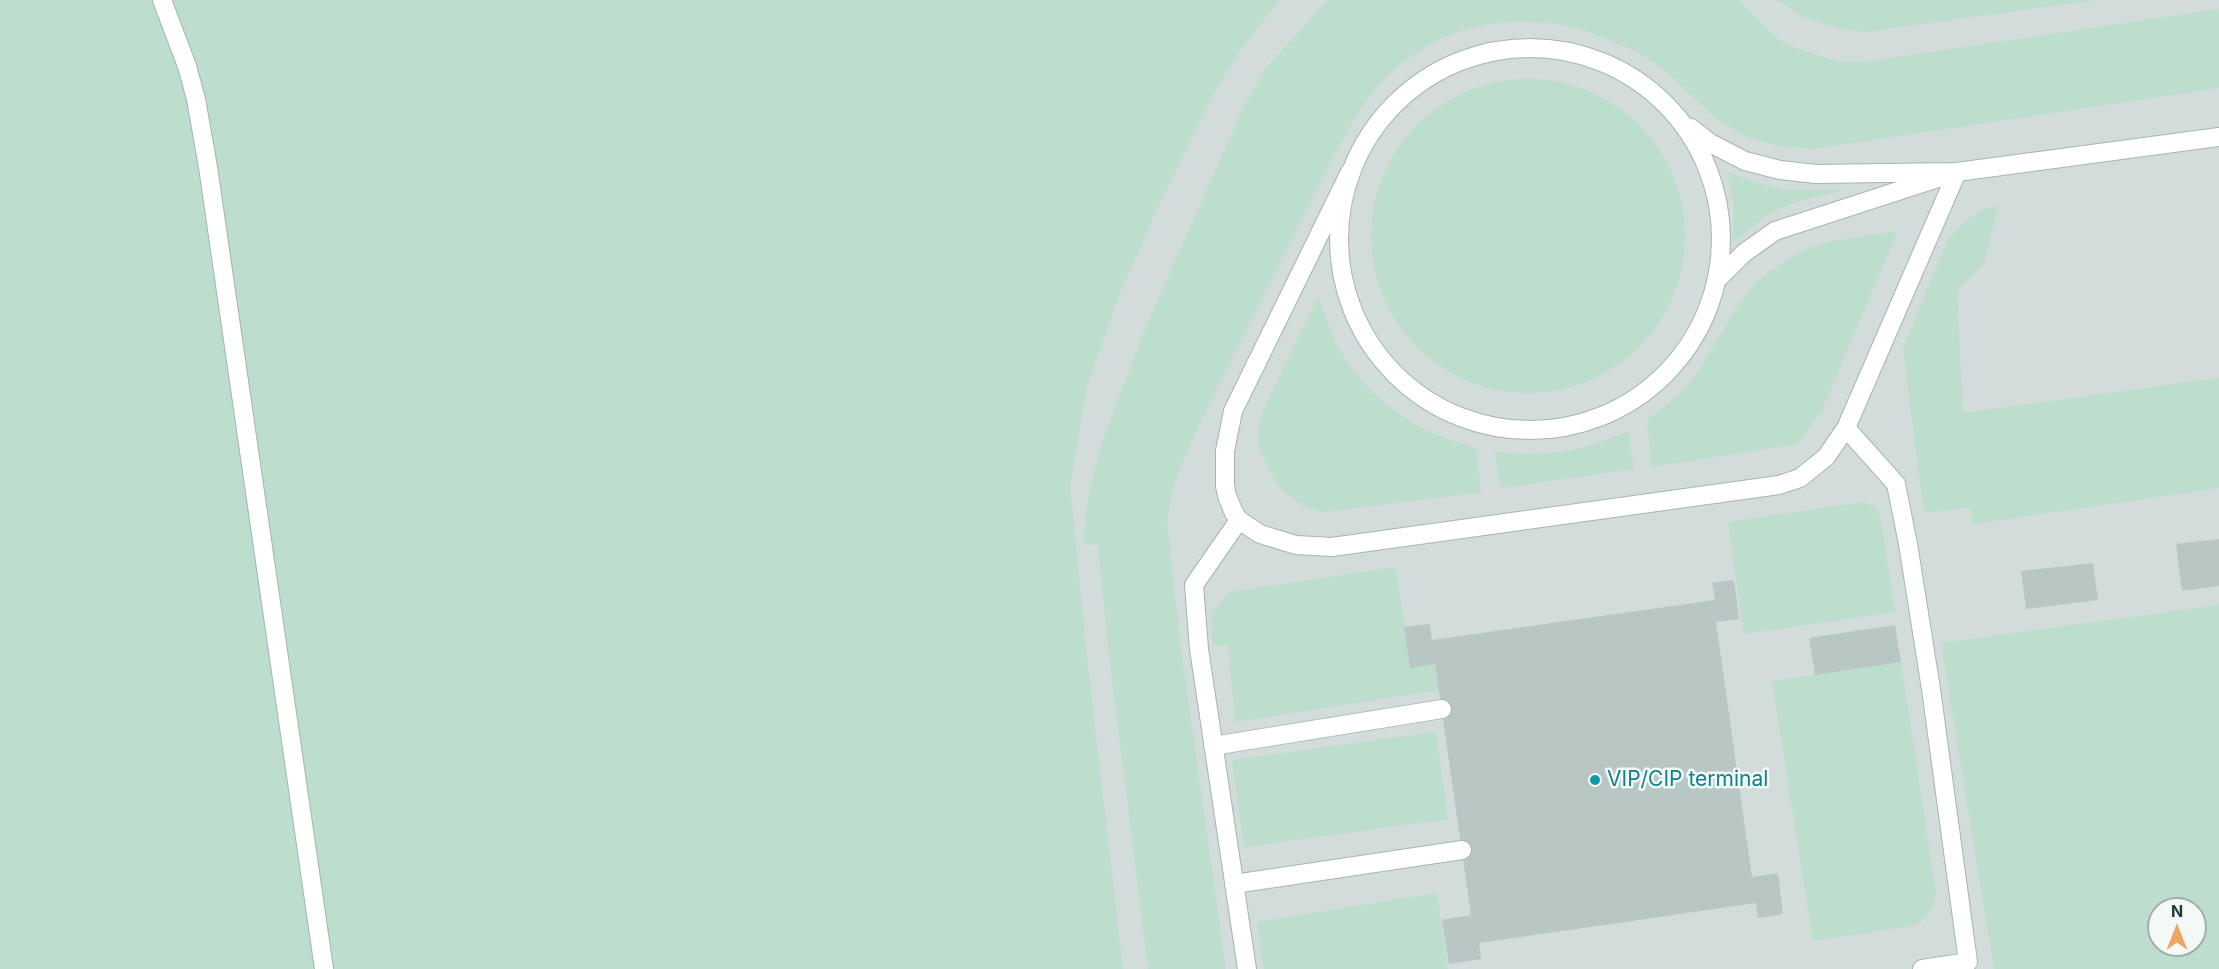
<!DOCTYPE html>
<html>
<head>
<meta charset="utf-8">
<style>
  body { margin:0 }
  #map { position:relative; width:2219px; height:969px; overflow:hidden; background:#e3edeb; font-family:Inter,sans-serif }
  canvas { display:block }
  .north { position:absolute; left:2147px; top:897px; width:60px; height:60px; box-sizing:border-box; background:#f4f9f8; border:2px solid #a0aead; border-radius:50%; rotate:0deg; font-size:16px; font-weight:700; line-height:24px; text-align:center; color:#233d3d }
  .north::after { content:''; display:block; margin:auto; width:21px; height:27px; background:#eda561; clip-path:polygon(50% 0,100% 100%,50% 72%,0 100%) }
</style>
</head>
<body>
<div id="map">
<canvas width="2219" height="969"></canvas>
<div class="north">N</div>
</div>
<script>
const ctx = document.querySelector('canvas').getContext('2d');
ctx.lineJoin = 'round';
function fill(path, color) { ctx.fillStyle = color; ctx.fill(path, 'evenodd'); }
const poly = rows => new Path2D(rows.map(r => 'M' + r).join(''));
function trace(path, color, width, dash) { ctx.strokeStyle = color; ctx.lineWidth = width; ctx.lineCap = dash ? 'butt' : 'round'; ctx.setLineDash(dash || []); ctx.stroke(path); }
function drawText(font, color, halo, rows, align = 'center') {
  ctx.font = font + ' Inter,sans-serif'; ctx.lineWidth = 5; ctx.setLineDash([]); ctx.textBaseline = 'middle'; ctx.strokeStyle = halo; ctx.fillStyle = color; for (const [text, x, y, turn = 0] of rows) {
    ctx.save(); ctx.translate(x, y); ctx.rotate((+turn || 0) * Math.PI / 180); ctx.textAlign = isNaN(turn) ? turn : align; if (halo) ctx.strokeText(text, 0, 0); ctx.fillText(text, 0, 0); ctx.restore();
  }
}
const built = poly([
  [0,0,2219,0,2219,969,0,969],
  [2159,909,2195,909,2195,945,2159,945]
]);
const green = poly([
  [0,0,1280,0,1239,51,1214,93,1154,215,1119,295,1087,386,1070,485,1086,649,1123,969,0,969],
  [1328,0,1738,0,1776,38,1795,48,1840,62,1864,62,2219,9,2219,88,1813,149,1778,146,1744,136,1715,118,1667,72,1638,52,1579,28,1549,23,1518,21,1485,25,1456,32,1427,46,1400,64,1375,88,1356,116,1325,172,1207,408,1181,465,1171,493,1167,524,1181,650,1226,969,1148,969,1109,654,1098,544,1083,545,1089,492,1104,437,1147,324,1243,109,1265,69],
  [1777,0,2096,0,1865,32,1836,28,1804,17],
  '1371 236a157 157 0 1 1 314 0a157 157 0 1 1-314 0Z',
  [1727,172,1756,183,1785,190,1845,190,1798,201,1770,213,1733,242,1734,206],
  [1998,206,1984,264,1957,291,1963,413,2219,378,2219,488,1973,524,1970,507,1924,513,1903,349,1948,239,1964,222,1977,213,1983,209],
  [1898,231,1822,410,1801,439,1792,445,1651,467,1647,419,1666,406,1684,390,1698,372,1742,299,1757,282,1773,269,1808,248,1827,242],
  [1318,297,1336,344,1350,367,1369,389,1392,409,1417,426,1445,438,1476,449,1481,492,1322,512,1302,506,1286,493,1275,481,1260,451,1258,436,1260,421,1265,406],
  [1628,432,1634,469,1501,488,1495,452,1529,454,1563,452,1596,444],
  [1863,502,1875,507,1881,520,1895,612,1744,634,1728,522],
  [1396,567,1410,667,1435,664,1439,690,1235,722,1228,644,1213,647,1211,621,1213,613,1224,598,1230,592],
  [2219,605,2219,969,1994,969,1941,643],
  [2159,909,2195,909,2195,945,2159,945],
  [1901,662,1936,893,1934,904,1922,921,1912,926,1813,941,1772,681],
  [1436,732,1448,819,1244,847,1232,760],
  [1437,893,1448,969,1264,969,1257,922]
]);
const building = poly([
  [2219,539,2219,586,2182,591,2176,544],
  [2093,563,2098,600,2026,609,2021,571],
  [1734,580,1739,619,1716,622,1752,877,1778,873,1783,914,1758,918,1756,903,1479,943,1481,959,1449,964,1442,920,1471,915,1435,664,1410,668,1404,627,1430,624,1432,640,1715,600,1712,583],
  [1895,625,1901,662,1815,675,1809,638]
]);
const minor = poly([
  [162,0,187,66,196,99,208,167,324,969],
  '1339 239a191 191 0 1 1 382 0a191 191 0 1 1-382 0Z',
  [1691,128,1710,143,1745,161,1780,170,1816,174,1957,172,2219,137],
  [1350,172,1233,411,1225,451,1225,486,1227,496,1234,513,1239,520,1260,534,1296,545,1332,547,1779,485,1800,478,1826,457,1846,428,1957,172],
  [1718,279,1744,253,1775,231,1938,178],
  [1846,428,1896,484,1908,544,1931,689,1968,962,1922,969],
  [1239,520,1194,585,1199,649,1247,969],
  [1213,746,1442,709],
  [1234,884,1462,850]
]);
const markers = [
  [1595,780,6,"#0f9aa8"]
];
const cultureNames = [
  ["VIP/CIP terminal",1607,780]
];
fill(built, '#d2dcda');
fill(green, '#bdddcd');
fill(building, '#b9c7c4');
trace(minor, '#a6b5b3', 20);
trace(minor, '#fff', 18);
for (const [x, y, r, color] of markers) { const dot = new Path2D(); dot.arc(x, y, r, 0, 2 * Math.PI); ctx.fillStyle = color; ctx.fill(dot); trace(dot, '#f4f9f8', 2); }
drawText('21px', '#0d838f', '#f4f9f8', cultureNames, 'left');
</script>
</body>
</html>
